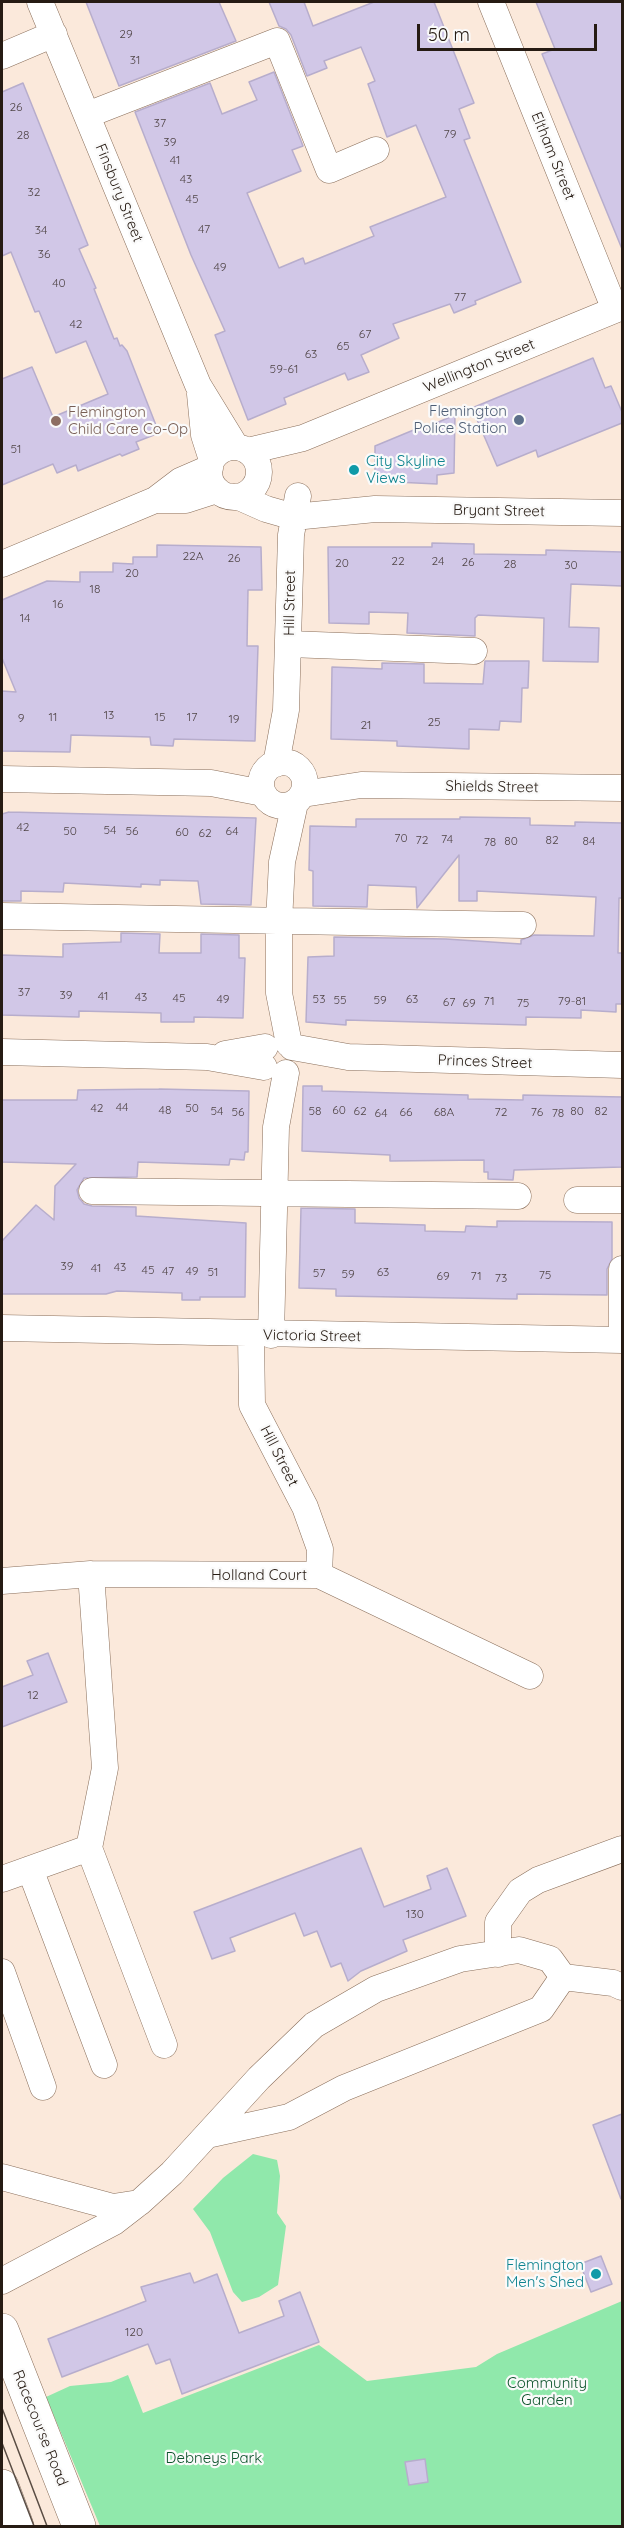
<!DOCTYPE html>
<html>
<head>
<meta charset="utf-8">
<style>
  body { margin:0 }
  #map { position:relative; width:624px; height:2528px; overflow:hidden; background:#fbe9db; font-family:Quicksand,sans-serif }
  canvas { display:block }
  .frame { position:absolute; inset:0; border:3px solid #261b13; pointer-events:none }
  .scale { position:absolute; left:417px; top:24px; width:180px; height:27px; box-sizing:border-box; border:3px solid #261b13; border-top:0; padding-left:8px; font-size:18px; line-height:21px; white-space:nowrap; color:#261b13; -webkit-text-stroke:4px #fafafa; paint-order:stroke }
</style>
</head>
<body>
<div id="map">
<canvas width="624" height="2528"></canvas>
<div class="frame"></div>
<div class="scale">50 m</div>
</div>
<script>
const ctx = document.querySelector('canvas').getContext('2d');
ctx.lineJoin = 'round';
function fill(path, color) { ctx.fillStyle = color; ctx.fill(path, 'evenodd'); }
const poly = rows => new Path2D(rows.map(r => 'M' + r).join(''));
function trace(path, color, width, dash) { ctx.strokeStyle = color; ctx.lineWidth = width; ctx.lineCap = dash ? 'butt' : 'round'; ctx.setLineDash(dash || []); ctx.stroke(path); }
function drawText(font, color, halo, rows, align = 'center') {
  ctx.font = font + ' Quicksand,sans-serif'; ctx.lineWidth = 4.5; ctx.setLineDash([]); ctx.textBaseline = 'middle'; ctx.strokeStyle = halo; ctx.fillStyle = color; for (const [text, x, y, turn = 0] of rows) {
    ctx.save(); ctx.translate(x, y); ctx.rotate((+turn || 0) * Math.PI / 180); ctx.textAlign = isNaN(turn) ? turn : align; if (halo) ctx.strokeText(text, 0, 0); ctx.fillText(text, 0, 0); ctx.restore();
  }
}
const green = poly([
  [253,2154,277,2160,280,2176,277,2213,286,2226,278,2285,259,2297,242,2302,233,2292,210,2232,193,2209,223,2178],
  [622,2301,622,2526,100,2526,46,2397,70,2386,111,2382,128,2375,143,2413,319,2345,367,2381,476,2367,497,2354]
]);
const building = poly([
  [86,2,219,2,236,41,119,86,86,2],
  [269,2,304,2,313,26,374,2,434,2,474,103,459,109,470,138,464,140,521,282,475,301,476,304,454,313,450,304,393,324,399,338,361,355,369,372,348,380,345,373,284,398,286,404,248,420,215,335,225,331,191,255,135,112,210,83,222,114,257,100,249,82,274,72,303,146,292,150,301,171,247,193,279,268,303,258,305,264,374,236,370,227,446,197,416,125,387,137,368,84,375,81,361,47,324,61,327,68,307,76,291,35,286,29,279,26,269,2],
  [536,2,622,2,622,249,542,54,555,49,536,2],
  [23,83,88,245,79,249,96,288,94,289,114,339,117,338,120,346,122,345,127,351,159,433,136,442,139,449,122,456,120,454,78,471,76,465,57,473,53,464,2,485,2,379,32,367,53,417,108,394,86,341,56,353,39,311,35,312,11,252,2,256,2,92,23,83],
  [593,358,605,388,611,386,622,412,622,423,538,457,536,450,497,466,472,408,593,358],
  [455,415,454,473,437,475,437,484,375,481,375,446,416,429,435,429,436,423,455,415],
  [432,543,474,544,474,554,546,555,546,550,622,552,622,586,571,584,569,627,599,628,598,662,543,661,544,618,478,615,475,618,475,636,407,633,408,613,369,612,369,624,329,623,328,547,432,547,432,543],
  [157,545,261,547,262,590,248,590,247,646,258,646,255,741,174,739,173,746,151,745,150,737,71,735,70,752,2,751,2,691,16,692,2,658,2,600,47,581,80,582,80,572,113,572,113,563,133,564,133,557,157,557,157,545],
  [485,661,529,661,528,688,522,688,521,722,500,721,499,730,469,729,469,749,397,746,397,741,331,739,332,667,382,669,382,663,424,664,424,683,483,684,485,661],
  [9,812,256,818,251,905,201,904,198,881,160,880,160,885,141,884,141,887,64,883,63,892,21,891,21,901,2,901,2,814,9,812],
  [460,817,530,818,530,825,575,826,575,822,622,823,622,898,619,898,618,953,622,953,622,1004,616,1004,616,1012,581,1010,581,1018,526,1017,526,1025,346,1020,346,1025,306,1022,308,957,334,956,334,937,446,939,521,944,521,940,534,935,594,936,596,897,477,891,477,901,459,901,459,855,417,908,416,887,368,885,367,907,313,906,313,871,309,870,310,826,356,827,356,819,460,819,460,817],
  [121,933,160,934,159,953,201,953,201,934,239,935,239,958,245,958,243,1018,194,1017,194,1022,161,1022,161,1013,79,1011,79,1017,2,1015,2,955,63,957,63,944,121,942,121,933],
  [303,1086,322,1086,322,1091,468,1095,468,1099,523,1100,523,1095,622,1097,622,1167,514,1170,513,1180,488,1179,488,1172,484,1172,484,1160,390,1161,390,1155,302,1151,303,1086],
  [159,1089,249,1091,248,1152,245,1152,244,1160,230,1159,229,1165,138,1162,137,1177,84,1178,77,1190,79,1198,84,1204,92,1206,136,1207,136,1216,246,1223,245,1297,200,1297,200,1300,182,1300,182,1293,117,1291,106,1294,2,1294,2,1241,36,1205,54,1220,55,1186,76,1164,2,1162,2,1100,77,1100,78,1090,159,1089],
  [301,1208,355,1209,355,1223,425,1225,425,1231,465,1232,466,1226,497,1227,497,1221,612,1222,612,1259,607,1269,607,1295,517,1294,517,1299,336,1296,336,1289,299,1288,301,1208],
  [48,1653,67,1702,2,1727,2,1687,33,1675,27,1661,48,1653],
  [361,1848,384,1907,431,1889,427,1876,447,1868,466,1916,403,1940,407,1951,361,1971,348,1981,341,1963,331,1967,317,1931,304,1936,295,1913,230,1938,235,1951,212,1959,194,1912,361,1848],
  [622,2114,622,2199,621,2199,593,2125,622,2114],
  [601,2256,612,2284,591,2292,580,2264,601,2256],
  [190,2273,194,2283,217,2274,239,2333,284,2316,279,2301,300,2292,319,2342,182,2394,170,2359,156,2364,148,2344,62,2377,48,2339,146,2301,141,2287,190,2273],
  [425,2459,428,2482,409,2485,405,2462,425,2459]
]);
const minor = poly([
  [40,2,198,385,236,447],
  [491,2,615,310],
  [2,56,54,34],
  [87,115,277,41,329,170,376,150],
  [200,394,204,435,212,460],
  '209 472a25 25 0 1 1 50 0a25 25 0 1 1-50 0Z',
  [248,451,303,438,622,307],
  [239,497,266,509,294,517,375,509,622,513],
  [155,500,186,500,217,490],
  [2,564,155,500,180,481,210,468],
  [289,644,474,651],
  '261 784a22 22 0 1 1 44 0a22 22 0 1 1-44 0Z',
  [276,764,286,710,291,535,298,496],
  [2,779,211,783,263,793],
  [303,794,361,785,622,788],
  [2,916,523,925],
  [289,1044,279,993,279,922,282,862,295,803],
  [292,1047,348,1057,622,1065],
  [2,1052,207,1057,264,1067],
  [225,1054,265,1047],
  [92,1191,518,1196],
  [577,1200,622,1200],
  [2,1328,622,1340],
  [251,1335,252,1405,305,1507,320,1549,319,1575],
  [271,1335,276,1127,286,1073],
  [622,1340,622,1269],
  [91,1574,105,1768,89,1848,164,2045],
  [2,1581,91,1574,319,1575,530,1676],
  [30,1869,104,2065],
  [2,1879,89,1848],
  [498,1954,498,1922,520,1891,538,1880,622,1849],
  [2,1972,43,2087],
  [563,1977,613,1983,622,1987],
  [207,2135,289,2117,344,2088,541,2009,563,1977],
  [2,2177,113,2207,139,2203,172,2173,259,2078,314,2025,376,1989,460,1959,519,1950,550,1959,563,1977],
  [2,2281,114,2222,136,2205]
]);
const highway = poly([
  [2,2330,79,2526],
  [2,2486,17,2526]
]);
const tram = poly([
  [2,2408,47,2526],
  [2,2443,34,2526]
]);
const markers = [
  [519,420,6,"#5c6f8a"],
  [56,421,6,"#8d6e63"],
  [354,470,6,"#0f9aa8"],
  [596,2274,6,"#0f9aa8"]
];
const numberNames = [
  ["29",126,34],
  ["31",135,60],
  ["26",16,107],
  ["37",160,123],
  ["79",450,134],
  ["28",23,135],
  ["39",170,142],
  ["41",175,160],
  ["43",186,179],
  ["32",34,192],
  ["45",192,199],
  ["47",204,229],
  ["34",41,230],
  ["36",44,254],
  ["49",220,267],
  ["40",59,283],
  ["77",460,297],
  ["42",76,324],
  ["67",365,334],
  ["65",343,346],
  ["63",311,354],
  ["59-61",284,369],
  ["51",16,449],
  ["22A",193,556],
  ["26",234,558],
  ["22",398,561],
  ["24",438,561],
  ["26",468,562],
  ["20",342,563],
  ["28",510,564],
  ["30",571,565],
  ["20",132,573],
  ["18",95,589],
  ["16",58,604],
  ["14",25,618],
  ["13",109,715],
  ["11",53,717],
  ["15",160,717],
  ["17",192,717],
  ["9",21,718],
  ["19",234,719],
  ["25",434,722],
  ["21",366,725],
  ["42",23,827],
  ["54",110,830],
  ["50",70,831],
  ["56",132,831],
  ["64",232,831],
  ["60",182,832],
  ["62",205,833],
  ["70",401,838],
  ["74",447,839],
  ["72",422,840],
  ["82",552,840],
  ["80",511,841],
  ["84",589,841],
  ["78",490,842],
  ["37",24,992],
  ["39",66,995],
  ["41",103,996],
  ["43",141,997],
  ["45",179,998],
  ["49",223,999],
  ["53",319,999],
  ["63",412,999],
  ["55",340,1000],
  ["59",380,1000],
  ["71",489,1001],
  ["79-81",572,1001],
  ["67",449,1002],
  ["69",469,1003],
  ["75",523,1003],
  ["44",122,1107],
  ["42",97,1108],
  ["50",192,1108],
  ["48",165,1110],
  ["60",339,1110],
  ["54",217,1111],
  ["58",315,1111],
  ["62",360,1111],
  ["80",577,1111],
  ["82",601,1111],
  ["56",238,1112],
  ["66",406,1112],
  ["68A",444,1112],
  ["72",501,1112],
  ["76",537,1112],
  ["64",381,1113],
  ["78",558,1113],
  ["39",67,1266],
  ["43",120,1267],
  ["41",96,1268],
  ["45",148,1270],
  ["47",168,1271],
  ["49",192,1271],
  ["51",213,1272],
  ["63",383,1272],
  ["57",319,1273],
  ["59",348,1274],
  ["75",545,1275],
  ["69",443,1276],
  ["71",476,1276],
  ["73",501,1278],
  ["12",33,1695],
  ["130",415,1914],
  ["120",134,2332]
];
const streetNames = [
  ["Eltham Street",553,156,68],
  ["Finsbury Street",119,193,68],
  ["Wellington Street",479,366,-22],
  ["Bryant Street",499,511,1],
  ["Hill Street",290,603,-89],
  ["Shields Street",492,787,1],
  ["Princes Street",485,1062,2],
  ["Victoria Street",312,1336,1],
  ["Hill Street",279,1456,63],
  ["Holland Court",259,1575],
  ["Racecourse Road",40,2428,68]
];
const serviceNames = [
  ["Flemington",507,411],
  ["Police Station",507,428]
];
const educationNames = [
  ["Flemington",68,412],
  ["Child Care Co-Op",68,429]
];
const cultureNames = [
  ["City Skyline",366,461],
  ["Views",366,478],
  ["Flemington",584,2265,"right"],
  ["Men's Shed",584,2282,"right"]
];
const parkNames = [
  ["Community",547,2383],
  ["Garden",547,2400],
  ["Debneys Park",214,2458]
];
fill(green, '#90e8ab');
fill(building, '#d1c7e7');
trace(building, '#b7adcc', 1.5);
trace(minor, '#8a6f5b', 27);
trace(highway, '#8a6f5b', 34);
trace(minor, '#fff', 26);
trace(highway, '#fff', 33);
trace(tram, '#5a4d44', 1.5);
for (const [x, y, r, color] of markers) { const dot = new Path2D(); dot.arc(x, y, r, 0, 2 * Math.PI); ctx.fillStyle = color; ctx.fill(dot); trace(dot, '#fafafa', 2); }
drawText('12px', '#514648', null, numberNames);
drawText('15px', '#261b13', '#fafafa', streetNames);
drawText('15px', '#4e5e75', '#fafafa', serviceNames, 'right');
drawText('15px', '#785e54', '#fafafa', educationNames, 'left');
drawText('15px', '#0d838f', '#fafafa', cultureNames, 'left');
drawText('15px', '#0c532b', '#fafafa', parkNames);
</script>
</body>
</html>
